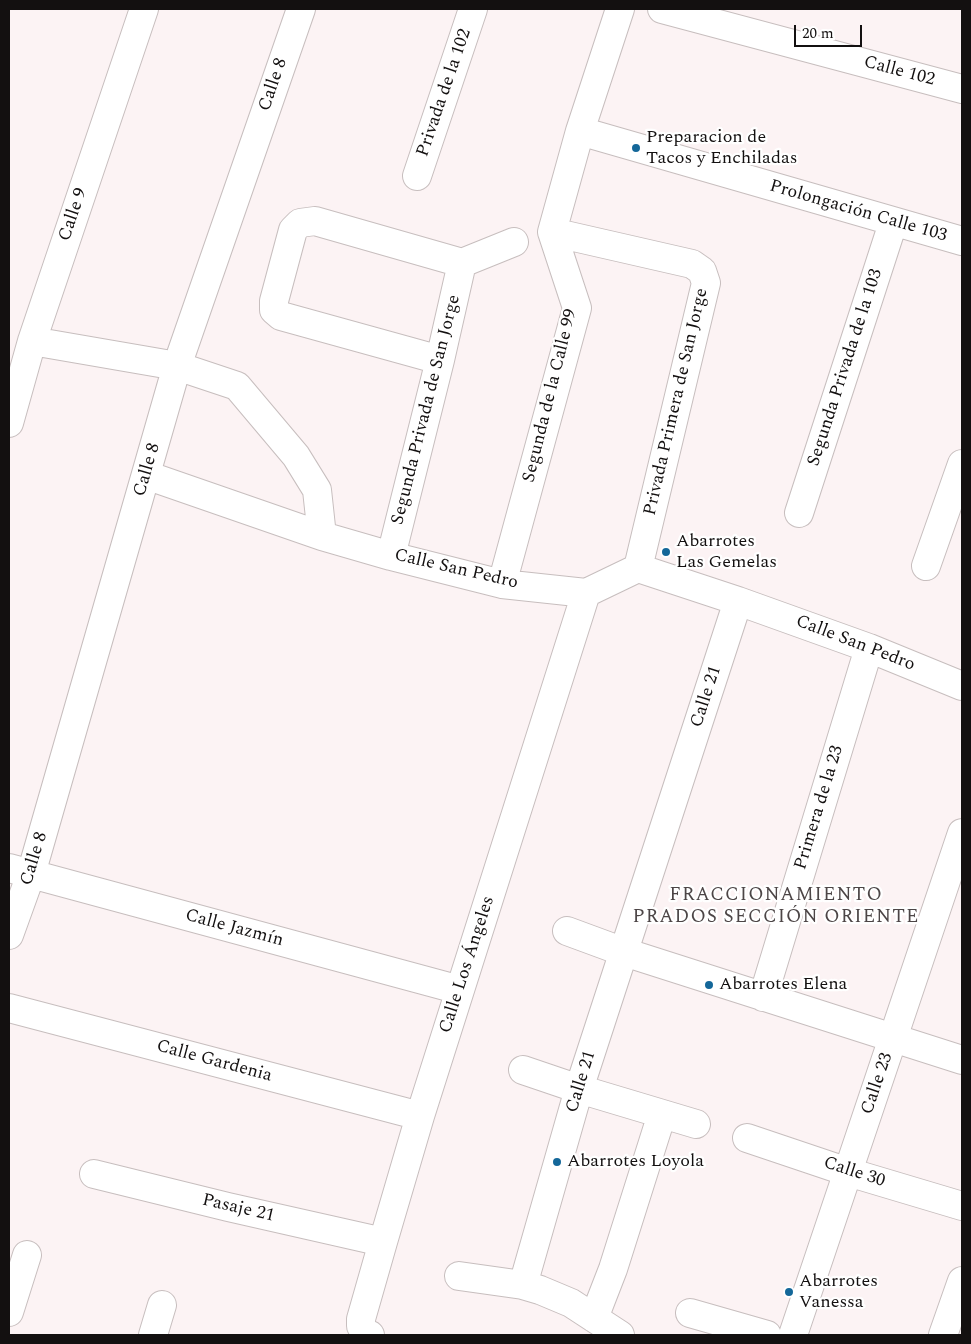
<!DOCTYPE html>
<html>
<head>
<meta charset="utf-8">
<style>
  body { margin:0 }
  #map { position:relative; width:971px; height:1344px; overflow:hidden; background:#fcf3f4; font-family:Spectral,serif }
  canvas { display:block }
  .frame { position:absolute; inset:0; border:10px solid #131010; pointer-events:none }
  .scale { position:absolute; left:794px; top:25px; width:68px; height:22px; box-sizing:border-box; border:2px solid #131010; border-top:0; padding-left:6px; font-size:15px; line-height:18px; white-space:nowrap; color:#131010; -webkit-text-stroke:4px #fff; paint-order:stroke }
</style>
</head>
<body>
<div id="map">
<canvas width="971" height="1344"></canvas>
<div class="frame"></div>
<div class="scale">20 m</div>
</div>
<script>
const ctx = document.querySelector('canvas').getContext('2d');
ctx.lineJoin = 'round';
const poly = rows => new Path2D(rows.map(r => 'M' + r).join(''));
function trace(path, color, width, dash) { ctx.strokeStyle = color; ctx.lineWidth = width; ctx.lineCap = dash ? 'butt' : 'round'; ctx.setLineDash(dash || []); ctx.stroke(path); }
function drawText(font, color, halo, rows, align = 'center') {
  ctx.font = font + ' Spectral,serif'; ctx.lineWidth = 4.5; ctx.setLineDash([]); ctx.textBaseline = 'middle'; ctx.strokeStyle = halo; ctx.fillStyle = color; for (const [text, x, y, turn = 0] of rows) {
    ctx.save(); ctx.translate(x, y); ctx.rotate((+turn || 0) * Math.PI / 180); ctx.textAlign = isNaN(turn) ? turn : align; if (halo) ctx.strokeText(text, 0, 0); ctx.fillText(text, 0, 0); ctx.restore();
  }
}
const minor = poly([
  [662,9,962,89],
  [580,131,962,241],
  [417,176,473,9],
  [552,232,692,264,702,271,706,283,638,568],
  [32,341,177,366,237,386,296,456,317,490,322,536],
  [440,360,281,316,274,310,274,301,293,230,300,223,315,221,462,263,514,242],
  [9,423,32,341,144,9],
  [146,475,322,536,391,556,502,584,586,593,638,568,738,601,869,648,962,686],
  [799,513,893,223],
  [391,556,440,360,462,263],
  [926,566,962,464],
  [502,584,577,308,552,232,580,131,620,9],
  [9,868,460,990],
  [567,931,624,952,962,1060],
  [9,935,31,874,177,366,301,9],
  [763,997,869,648],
  [9,1008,420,1116],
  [523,1070,579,1089,696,1124],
  [747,1138,848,1172,962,1206],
  [94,1174,228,1207,383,1242],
  [459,1276,523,1285,540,1290,571,1303,620,1335],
  [523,1285,579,1089,738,601],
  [9,1312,27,1255],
  [690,1313,767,1335],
  [594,1318,613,1269,662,1114],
  [153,1335,162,1305],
  [370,1335,365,1333,361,1326,361,1319,383,1242,420,1116,586,593],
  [793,1335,962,833],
  [943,1335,962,1281]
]);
const markers = [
  [636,148,5,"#146799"],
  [666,552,5,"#146799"],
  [709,985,5,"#146799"],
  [557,1162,5,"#146799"],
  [789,1292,5,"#146799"]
];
const streetNames = [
  ["Calle 102",899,72,15],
  ["Calle 8",274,85,-71],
  ["Privada de la 102",445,93,-71],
  ["Prolongación Calle 103",858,212,16],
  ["Calle 9",74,215,-71],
  ["Segunda Privada de la 103",846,368,-72],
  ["Segunda de la Calle 99",551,396,-76],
  ["Privada Primera de San Jorge",677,402,-77],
  ["Segunda Privada de San Jorge",427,410,-76],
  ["Calle 8",148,470,-74],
  ["Calle San Pedro",456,570,13],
  ["Calle San Pedro",855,644,21],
  ["Calle 21",707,697,-72],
  ["Primera de la 23",820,808,-73],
  ["Calle 8",35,859,-73],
  ["Calle Jazmín",234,929,15],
  ["Calle Los Ángeles",468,965,-72],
  ["Calle Gardenia",214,1062,15],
  ["Calle 21",582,1082,-73],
  ["Calle 23",878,1084,-71],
  ["Calle 30",854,1173,18],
  ["Pasaje 21",238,1209,13]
];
const poiNames = [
  ["Preparacion de",646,138],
  ["Tacos y Enchiladas",646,159],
  ["Abarrotes",676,542],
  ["Las Gemelas",676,563],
  ["Abarrotes Elena",719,985],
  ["Abarrotes Loyola",567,1162],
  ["Abarrotes",799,1282],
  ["Vanessa",799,1303]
];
const neighbourhoodNames = [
  ["FRACCIONAMIENTO",776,896],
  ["PRADOS SECCIÓN ORIENTE",776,918]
];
trace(minor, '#c7bebe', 30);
trace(minor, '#fff', 28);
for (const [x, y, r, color] of markers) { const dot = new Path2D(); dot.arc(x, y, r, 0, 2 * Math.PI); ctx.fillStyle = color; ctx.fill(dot); trace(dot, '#fff', 2); }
drawText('18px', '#131010', '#fff', streetNames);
drawText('18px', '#131010', '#fff', poiNames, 'left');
ctx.letterSpacing = '1px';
drawText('19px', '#4c4546', '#fff', neighbourhoodNames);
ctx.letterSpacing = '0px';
</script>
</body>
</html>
